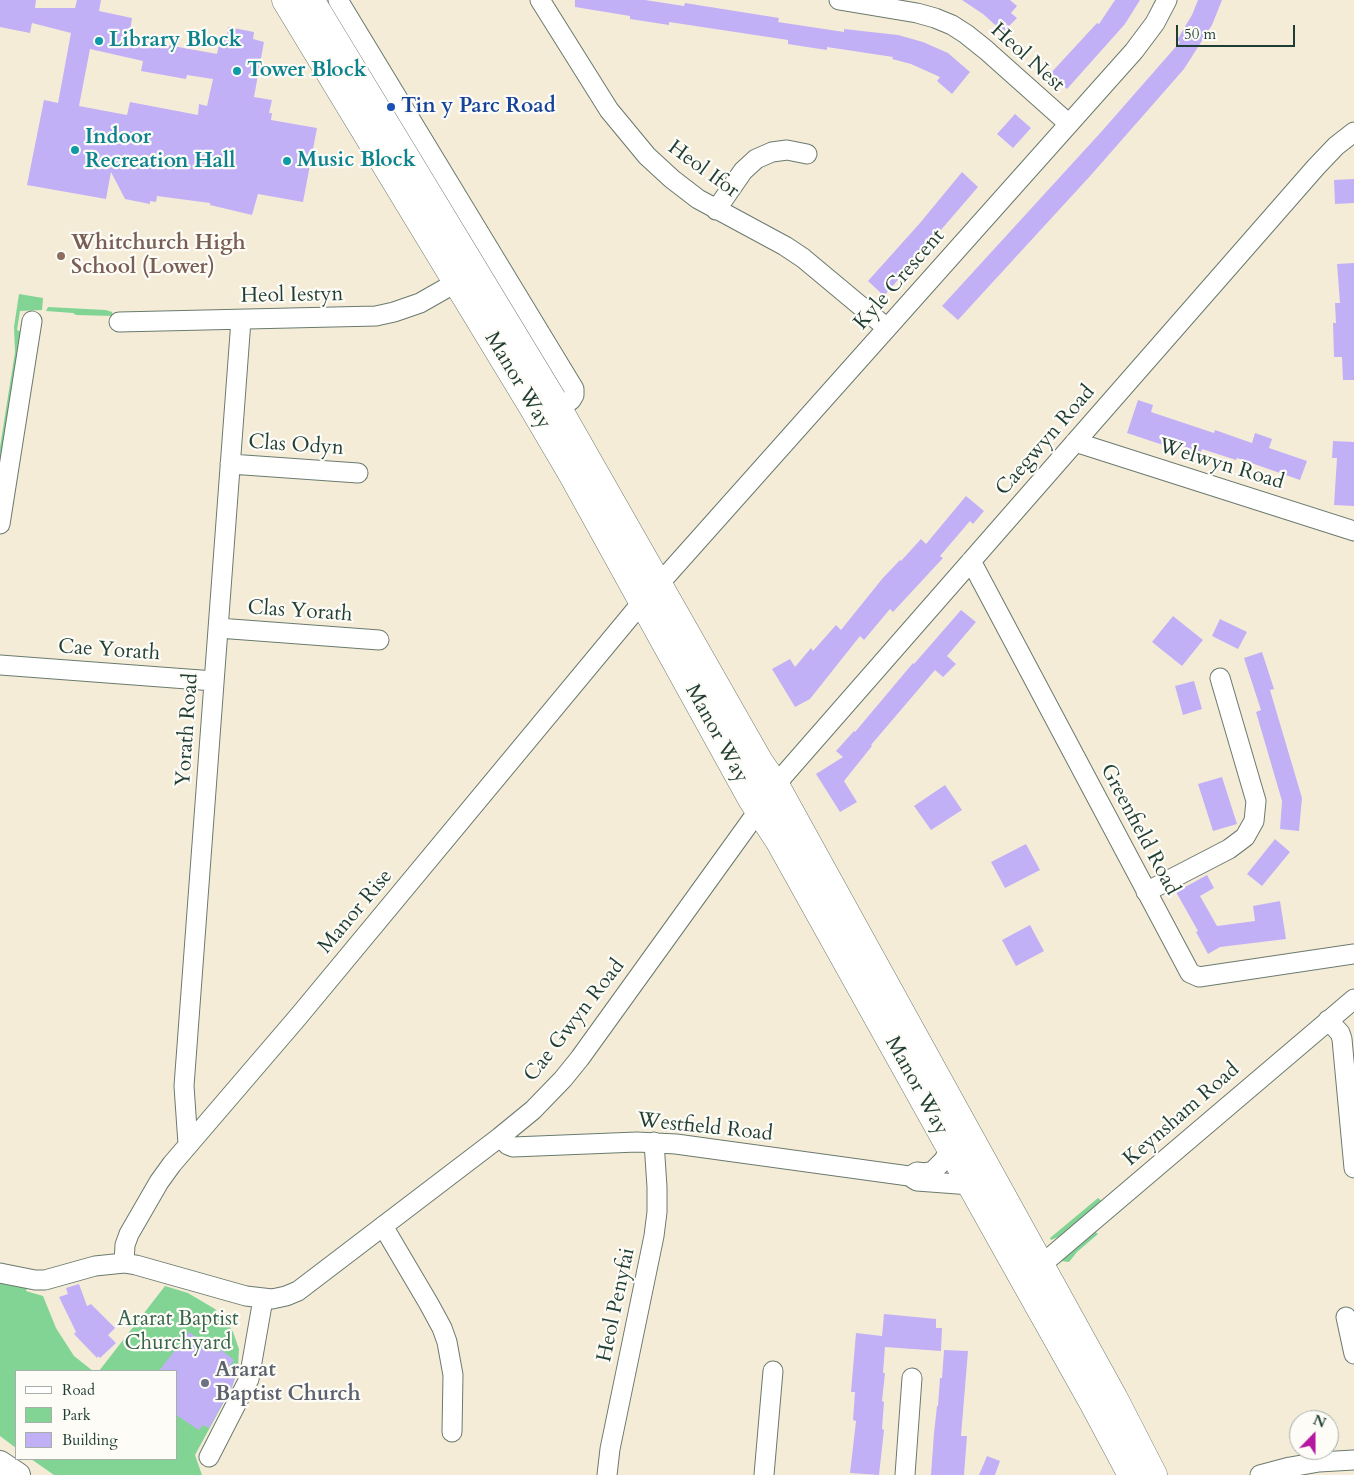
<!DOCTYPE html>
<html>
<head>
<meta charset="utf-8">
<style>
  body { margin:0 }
  #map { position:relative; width:1354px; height:1475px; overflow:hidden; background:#f5ecd8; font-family:Cardo,serif }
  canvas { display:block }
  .legend { position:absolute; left:15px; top:1370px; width:162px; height:90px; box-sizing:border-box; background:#fdfcf7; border:1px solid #a4b0a9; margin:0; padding:6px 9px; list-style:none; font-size:15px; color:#1f3d34 }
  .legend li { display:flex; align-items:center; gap:10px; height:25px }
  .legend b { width:25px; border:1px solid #a4b0a9 }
  .north { position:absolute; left:1289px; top:1410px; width:50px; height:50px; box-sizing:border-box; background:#fdfcf7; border:1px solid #a4b0a9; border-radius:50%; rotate:22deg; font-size:14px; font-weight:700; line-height:20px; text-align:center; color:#1f3d34 }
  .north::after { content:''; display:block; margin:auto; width:18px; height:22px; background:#b5179e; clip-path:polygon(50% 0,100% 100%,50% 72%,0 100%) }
  .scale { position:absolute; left:1176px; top:25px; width:119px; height:22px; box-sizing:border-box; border:2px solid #1f3d34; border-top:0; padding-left:6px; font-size:15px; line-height:18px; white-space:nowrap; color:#1f3d34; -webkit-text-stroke:4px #fdfcf7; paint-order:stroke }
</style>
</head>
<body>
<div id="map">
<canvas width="1354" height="1475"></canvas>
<ul class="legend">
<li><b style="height:6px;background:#fff"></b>Road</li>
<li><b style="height:14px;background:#82d495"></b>Park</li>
<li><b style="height:14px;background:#c2b0f7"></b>Building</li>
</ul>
<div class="north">N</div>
<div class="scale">50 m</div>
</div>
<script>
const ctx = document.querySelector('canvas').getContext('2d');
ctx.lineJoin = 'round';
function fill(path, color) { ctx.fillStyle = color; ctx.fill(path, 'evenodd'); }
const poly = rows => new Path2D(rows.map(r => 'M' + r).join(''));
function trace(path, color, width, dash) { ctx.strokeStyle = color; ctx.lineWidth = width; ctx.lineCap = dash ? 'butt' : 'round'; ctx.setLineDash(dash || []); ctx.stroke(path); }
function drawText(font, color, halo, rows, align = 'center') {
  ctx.font = font + ' Cardo,serif'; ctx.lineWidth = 4.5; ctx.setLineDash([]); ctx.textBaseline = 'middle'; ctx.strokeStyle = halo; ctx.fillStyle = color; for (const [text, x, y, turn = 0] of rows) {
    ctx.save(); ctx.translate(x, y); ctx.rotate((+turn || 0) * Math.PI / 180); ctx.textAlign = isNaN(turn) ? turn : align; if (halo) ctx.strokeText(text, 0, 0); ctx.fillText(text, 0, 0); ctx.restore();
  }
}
const green = poly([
  [19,294,43,298,42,310,20,311,17,330,22,332,0,465,0,447,15,352,14,327],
  [48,307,106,310,112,312,113,316,76,315,73,313,46,311],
  [1098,1198,1102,1201,1061,1236,1051,1240,1050,1238],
  [1094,1231,1098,1234,1077,1252,1069,1262,1060,1261],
  [0,1281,27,1287,26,1291,43,1296,56,1328,74,1356,93,1371,16,1371,16,1448,0,1436],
  [165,1286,188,1293,215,1309,227,1323,233,1332,239,1349,238,1368,232,1387,195,1455,202,1475,54,1475,31,1459,176,1459,176,1371,99,1371]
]);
const building = poly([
  [0,0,36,0,35,8,75,8,77,0,101,0,99,11,132,18,129,38,217,54,221,35,227,36,228,27,254,32,253,39,264,42,254,97,272,100,269,113,272,113,271,120,317,128,303,202,258,194,252,215,210,205,210,203,157,196,156,202,150,201,150,204,125,199,111,172,106,199,27,185,44,100,58,103,71,33,32,23,30,33,0,27],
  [90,49,143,61,141,71,186,79,187,75,213,79,207,106,199,104,198,115,130,102,127,115,79,106],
  [575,0,645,0,684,6,685,3,779,18,778,22,844,32,844,29,898,35,923,42,948,53,970,72,952,94,937,81,940,77,911,64,892,59,893,57,827,47,827,50,807,47,788,44,788,40,669,22,669,25,630,19,630,16,575,7],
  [962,0,1010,0,1017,6,1011,13,1017,18,1003,32,983,14],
  [1115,0,1140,0,1125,24,1067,89,1050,74,1097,23,1099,24],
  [1198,0,1222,0,1212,25,1184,69,1091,175,958,320,942,306,1102,131,1180,42,1177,40,1192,15],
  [1015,114,1031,128,1013,148,997,134],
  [962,172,978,187,884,296,868,281,920,223],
  [1354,179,1354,203,1335,204,1334,180],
  [1354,263,1354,380,1343,380,1342,357,1334,357,1333,323,1336,323,1335,303,1340,303,1337,264],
  [1138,400,1153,405,1151,412,1214,433,1215,430,1252,443,1255,433,1272,439,1269,448,1307,461,1300,480,1237,458,1236,460,1202,449,1201,452,1164,440,1163,445,1127,433],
  [1333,441,1354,442,1354,506,1334,505,1337,458,1332,458],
  [966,496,984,511,973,524,970,521,940,556,943,558,893,612,890,609,864,640,860,636,810,699,795,707,772,669,790,659,795,667,811,648,813,651,836,625,841,630,882,579,900,560,901,561,921,539,926,544],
  [961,610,976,622,947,656,956,664,943,677,935,670,871,745,872,746,844,781,857,802,840,812,816,774,843,757,836,751,854,731,855,732,913,663,914,664],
  [1173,616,1203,640,1182,666,1152,642],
  [1220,619,1247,632,1238,649,1212,636],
  [1262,652,1274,689,1270,690,1302,798,1299,831,1280,829,1282,801,1256,712,1261,710,1244,658],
  [1194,681,1202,709,1183,715,1175,686],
  [1222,777,1237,824,1213,831,1198,784],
  [945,785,962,810,931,830,914,806],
  [1275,839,1290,852,1262,886,1247,874],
  [1026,844,1040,870,1005,888,991,862],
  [1207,875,1214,888,1200,896,1217,926,1255,921,1253,906,1280,901,1286,939,1220,947,1208,954,1196,932,1198,931,1176,892],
  [1030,925,1044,951,1016,966,1002,940],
  [79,1284,87,1306,91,1304,115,1328,108,1335,116,1343,100,1358,98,1356,97,1358,74,1334,76,1332,59,1297,68,1294,66,1288],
  [884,1314,936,1319,936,1328,942,1328,941,1351,885,1347,883,1373,885,1373,882,1401,884,1402,882,1429,884,1430,879,1475,850,1473,856,1421,853,1420,855,1392,851,1392,856,1333,882,1336],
  [189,1332,218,1353,220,1349,234,1360,227,1370,236,1375,232,1387,209,1428,203,1425,199,1430,176,1415,176,1371,159,1371],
  [944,1350,968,1351,961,1436,967,1436,964,1475,931,1475,934,1433,937,1406,938,1406,940,1378,942,1378],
  [987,1456,1000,1461,995,1475,979,1475]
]);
const minor = poly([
  [338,0,574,389,574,395,571,400,558,409],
  [540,0,609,110,647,156,672,179,698,199,785,246,803,258,887,328],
  [839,0,917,13,935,18,952,25,966,34,986,50,1069,124],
  [716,210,743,171,756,159,772,152,787,150,807,154],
  [119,322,376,316,394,312,420,303,457,282],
  [1075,442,1354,531],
  [230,464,358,473],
  [0,524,32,321],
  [971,561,1190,973,1199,977,1354,954],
  [659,584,1134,51,1155,23,1167,0],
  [218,628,379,640],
  [0,665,214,681],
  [1146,892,1229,849,1245,837,1254,821,1256,801,1220,678],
  [1328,1020,1340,1033,1342,1039,1354,1168],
  [500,1137,508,1145,513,1147,637,1142,676,1144,909,1176,917,1181,971,1185],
  [188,1144,184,1086,241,320],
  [912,1175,917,1172,925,1173,933,1171,944,1160,950,1147],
  [383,1226,429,1304,442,1328,447,1342,453,1375,452,1432],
  [124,1263,125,1245,129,1234,159,1182,172,1164,298,1017,643,601],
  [1040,1266,1354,999],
  [0,1273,35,1280,45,1280,95,1266,124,1263,136,1265,246,1296,272,1299,286,1296,298,1291,500,1137,533,1110,563,1079,580,1058,784,775,1316,167,1336,146,1354,132],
  [1346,1317,1354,1354],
  [209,1457,249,1379,263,1299],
  [607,1475,610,1449,654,1236,657,1212,657,1187,654,1142],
  [764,1475,773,1371],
  [905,1475,912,1378],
  [1260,1475,1290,1467,1319,1462,1354,1460]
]);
const tertiary = poly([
  [0,1463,18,1475]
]);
const trunk = poly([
  [286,0,533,407,573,475,752,799,779,840,1002,1240,1093,1402,1132,1475],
  [310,0,558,409,759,762,775,785,1114,1399,1153,1475]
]);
const markers = [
  [99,41,5,"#0f9aa8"],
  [237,71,5,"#0f9aa8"],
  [391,107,5,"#1a4fb4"],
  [75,150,5,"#0f9aa8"],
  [287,161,5,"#0f9aa8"],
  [61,256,5,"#8d6e63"],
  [205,1383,5,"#6b7280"]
];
const cultureNames = [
  ["Library Block",109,41],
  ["Tower Block",247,71],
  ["Indoor",85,138],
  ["Recreation Hall",85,162],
  ["Music Block",297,161]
];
const streetNames = [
  ["Heol Nest",1027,58,42],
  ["Heol Ifor",703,170,36],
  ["Kyle Crescent",900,280,-49],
  ["Heol Iestyn",292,296,-1],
  ["Manor Way",517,381,59],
  ["Caegwyn Road",1046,441,-49],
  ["Clas Odyn",296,446,4],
  ["Welwyn Road",1221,465,17],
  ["Clas Yorath",300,612,4],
  ["Cae Yorath",109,651,4],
  ["Yorath Road",188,730,-86],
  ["Manor Way",716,734,61],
  ["Greenfield Road",1139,830,62],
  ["Manor Rise",356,912,-50],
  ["Cae Gwyn Road",575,1021,-52],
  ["Manor Way",916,1086,61],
  ["Keynsham Road",1182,1115,-41],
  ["Westfield Road",705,1128,6],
  ["Heol Penyfai",617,1305,-78]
];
const transitNames = [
  ["Tin y Parc Road",401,107]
];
const educationNames = [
  ["Whitchurch High",71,244],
  ["School (Lower)",71,268]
];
const parkNames = [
  ["Ararat Baptist",178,1320],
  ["Churchyard",178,1344]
];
const worshipNames = [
  ["Ararat",215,1371],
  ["Baptist Church",215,1395]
];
fill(green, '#82d495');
fill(building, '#c2b0f7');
trace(minor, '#6a7a6d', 21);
trace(tertiary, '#6a7a6d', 26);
trace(trunk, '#6a7a6d', 29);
trace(minor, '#fff', 19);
trace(tertiary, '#fff', 24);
trace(trunk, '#fff', 28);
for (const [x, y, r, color] of markers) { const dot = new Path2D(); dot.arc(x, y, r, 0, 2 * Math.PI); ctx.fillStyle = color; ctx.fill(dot); trace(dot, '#fdfcf7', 2); }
drawText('bold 21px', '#0d838f', '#fdfcf7', cultureNames, 'left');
drawText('21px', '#1f3d34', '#fdfcf7', streetNames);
drawText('bold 21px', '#164399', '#fdfcf7', transitNames, 'left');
drawText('bold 21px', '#785e54', '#fdfcf7', educationNames, 'left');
drawText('21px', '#38634c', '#fdfcf7', parkNames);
drawText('bold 21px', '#5b616d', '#fdfcf7', worshipNames, 'left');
</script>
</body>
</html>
